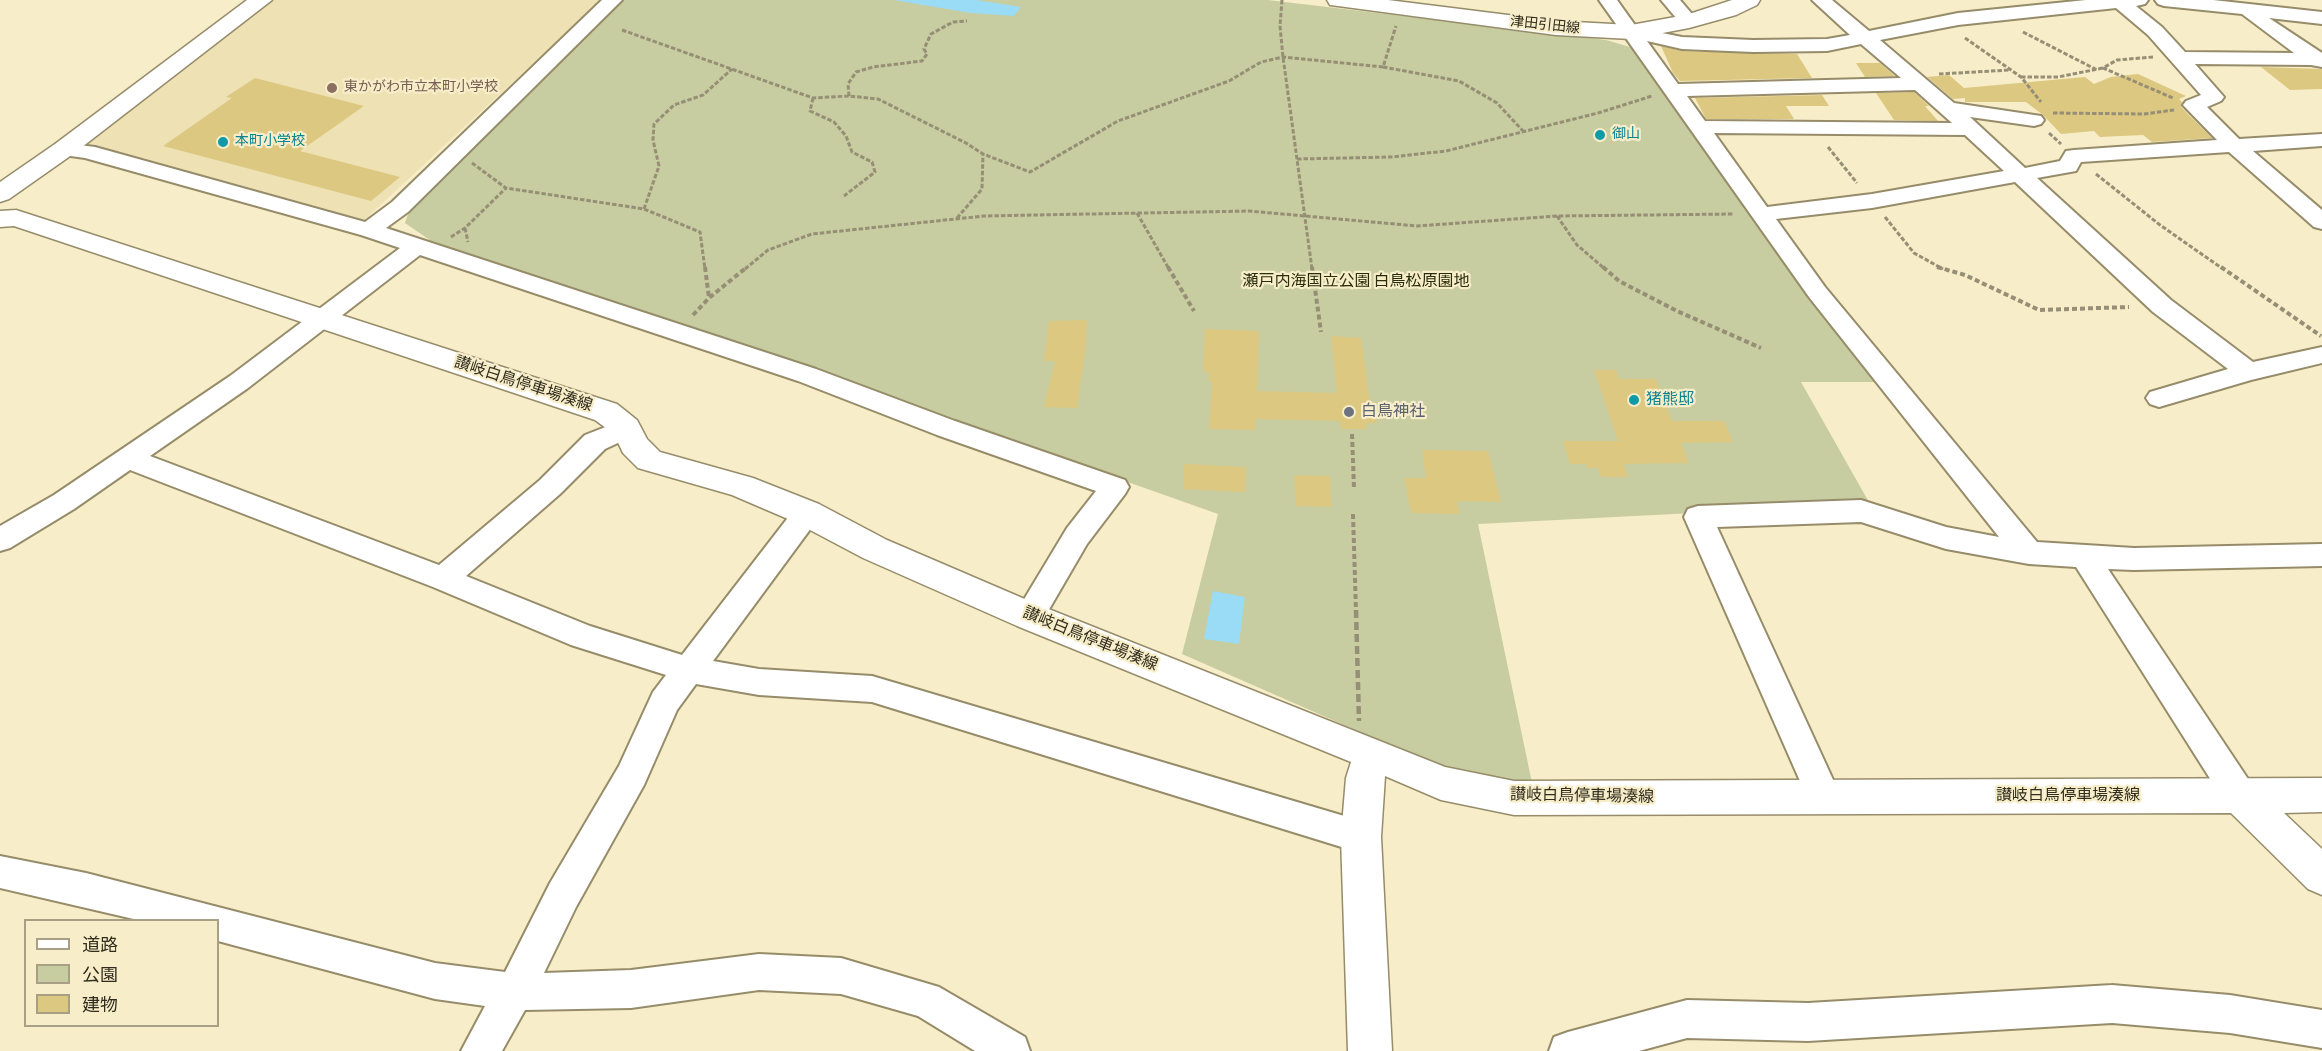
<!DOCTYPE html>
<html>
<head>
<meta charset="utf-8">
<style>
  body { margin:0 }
  #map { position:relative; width:2322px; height:1051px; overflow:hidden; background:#f7edc8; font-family:"Source Sans 3","Noto Sans JP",sans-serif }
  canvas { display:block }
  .legend { position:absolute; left:24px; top:919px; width:195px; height:108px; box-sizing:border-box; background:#f7edc8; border:2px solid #a7a084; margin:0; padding:8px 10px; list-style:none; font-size:18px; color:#302c1e }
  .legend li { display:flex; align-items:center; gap:12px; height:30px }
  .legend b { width:30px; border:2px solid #a7a084 }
</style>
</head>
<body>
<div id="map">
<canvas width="2322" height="1051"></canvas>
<ul class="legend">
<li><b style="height:8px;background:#fff"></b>道路</li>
<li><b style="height:16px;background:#c7cda0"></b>公園</li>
<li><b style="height:16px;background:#dcc880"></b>建物</li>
</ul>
</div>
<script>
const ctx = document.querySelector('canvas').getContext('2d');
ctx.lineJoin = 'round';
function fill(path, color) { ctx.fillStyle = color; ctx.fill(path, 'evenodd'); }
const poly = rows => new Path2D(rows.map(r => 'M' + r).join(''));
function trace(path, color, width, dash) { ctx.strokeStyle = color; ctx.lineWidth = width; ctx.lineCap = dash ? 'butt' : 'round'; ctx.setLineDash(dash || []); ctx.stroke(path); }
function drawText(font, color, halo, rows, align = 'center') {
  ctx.font = font + ' "Source Sans 3","Noto Sans JP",sans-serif'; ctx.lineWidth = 4.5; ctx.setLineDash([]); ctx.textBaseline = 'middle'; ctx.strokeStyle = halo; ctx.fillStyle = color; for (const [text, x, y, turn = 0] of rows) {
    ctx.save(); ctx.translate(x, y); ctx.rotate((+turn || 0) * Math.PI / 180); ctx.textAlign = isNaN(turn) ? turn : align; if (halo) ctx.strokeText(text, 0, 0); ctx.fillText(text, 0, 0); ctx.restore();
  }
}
const built = poly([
  [274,0,601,0,361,223,80,146]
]);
const green = poly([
  [620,0,1268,0,1606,40,1630,47,1635,50,1757,221,1880,382,1801,382,1870,504,1478,524,1532,783,1442,768,1182,654,1218,514,730,341,437,245,405,223,412,203]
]);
const water = poly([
  [894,0,976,0,1021,7,1014,16,971,13],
  [1213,591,1245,597,1239,644,1204,639]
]);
const building = poly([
  [1661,46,1682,51,1797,54,1812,78,1680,81,1673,73],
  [1856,63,1880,63,1895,76,1865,77],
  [2261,67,2322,69,2322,89,2290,90],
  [2138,74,2186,96,2179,99,2182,102,2181,107,2212,138,2152,142,2143,135,2100,137,2094,131,2061,134,2043,115,2026,102,1965,102,1965,98,1953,99,1927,77,1949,75,1964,88,2085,77,2094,84,2111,77],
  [255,78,364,106,300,151,400,177,371,201,163,146,232,98,226,97],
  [1914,92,1929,106,1925,106,1938,121,1894,120,1876,93],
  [1822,95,1829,106,1786,106,1794,119,1706,119,1695,98],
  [1087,320,1085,352,1077,408,1044,407,1055,361,1044,361,1049,321],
  [1205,329,1259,331,1257,391,1337,393,1331,336,1361,338,1370,402,1374,402,1377,423,1366,423,1367,429,1341,429,1340,421,1256,419,1256,430,1209,429,1212,382,1209,382,1209,372,1203,371],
  [1594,370,1616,370,1619,379,1656,379,1672,421,1724,421,1733,442,1681,443,1689,463,1624,464,1628,477,1601,477,1598,468,1587,468,1586,464,1570,464,1563,441,1618,441],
  [1422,450,1488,451,1501,502,1457,501,1459,514,1411,513,1404,478,1426,478],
  [1184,464,1246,467,1245,492,1184,489],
  [1294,475,1330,476,1331,507,1296,506]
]);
const pathFar2 = poly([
  [1282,0,1280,26,1283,57,1312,269],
  [622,30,813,98,849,96,878,99,966,143,983,154,1030,172,1118,121,1229,81,1261,62,1283,57,1383,67,1396,26],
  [2023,32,2097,70],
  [1965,38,2021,77,2041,102],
  [2153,57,2117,60,2103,68,2173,98],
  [1383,67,1459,81,1497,103,1523,131],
  [1939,74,2009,70],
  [2021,77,2058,77,2103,68],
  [849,96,848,84,856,72,873,67,922,61,927,54,924,49,931,34,953,22,967,21],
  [813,98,810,111,834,122,846,136,852,152,872,162,875,172,844,196],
  [2053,113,2144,114,2174,110],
  [2049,133,2061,144],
  [1828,147,1857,183],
  [1297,159,1391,157,1446,151,1598,113,1652,96],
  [472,163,506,188,644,209,700,232,705,269],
  [2096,174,2160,225,2223,269],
  [644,209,659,166,653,140,654,124,674,105,703,95,732,69],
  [1137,213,1169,269],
  [1557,216,1577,245,1605,269],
  [1885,217,1914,253,1943,269],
  [957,218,982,189,983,154],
  [465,228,468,242],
  [451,237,465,228,506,188],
  [745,269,768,250,812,234,984,216,1249,211,1417,226,1557,216,1734,214]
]);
const pathFar1 = poly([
  [705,267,709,298,747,267],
  [1168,267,1194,311],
  [1312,267,1321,332],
  [1603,267,1619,281,1677,311,1761,348],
  [1937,267,1965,275,2039,310,2129,307],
  [2221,267,2321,336],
  [693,315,709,298],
  [1352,434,1354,488],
  [1353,514,1356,612]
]);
const path = poly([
  [1356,610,1359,721]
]);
const street = poly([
  [602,0,622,0,408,212,386,228,816,369,955,421,1125,480,1129,487,1125,494,1087,544,1040,625,1029,628,1018,625,1014,616,1067,528,1096,491,937,435,798,381,420,255,248,388,150,456,439,565,540,480,585,435,626,419,635,421,639,428,635,435,605,449,560,494,466,576,590,626,682,655,797,506,807,502,817,506,821,513,817,520,713,661,759,669,872,676,1361,821,1373,826,1378,837,1373,848,1361,853,872,702,759,695,696,684,677,710,644,785,576,907,544,973,631,970,759,954,841,958,939,987,1025,1037,1030,1051,975,1051,918,1016,841,994,759,990,631,1008,525,1010,502,1051,461,1051,485,1006,435,999,218,941,218,920,138,920,0,888,0,856,86,873,435,963,505,972,550,883,619,766,653,692,666,675,571,645,433,587,130,470,74,509,10,548,0,551,0,526,54,495,230,376,400,248,361,235,85,158,56,154,53,149,56,144,64,143,95,147,365,222,392,202,602,0],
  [1599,0,1617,0,1637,28,1682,37,1753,40,1827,39,1850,35,1812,0,1832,0,1869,31,1958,13,2086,0,2148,0,2145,4,2136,6,2162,27,2185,52,2294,53,2242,14,2164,6,2158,4,2155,0,2213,0,2322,12,2322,24,2269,18,2322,53,2322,67,2311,65,2195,64,2224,97,2221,101,2207,107,2239,139,2322,134,2322,146,2253,151,2322,210,2322,229,2314,227,2229,152,2081,162,2076,171,2037,178,2171,300,2253,362,2322,347,2322,363,2251,380,2159,407,2150,404,2146,398,2150,392,2228,369,2153,312,2015,182,1872,208,1776,219,1825,287,2037,542,2134,548,2322,544,2322,566,2134,570,2108,569,2252,785,2257,796,2252,807,2240,811,2228,807,2076,567,2029,564,1946,549,1861,522,1717,527,1840,795,1835,806,1823,810,1811,806,1684,517,1688,509,1698,506,1861,500,1946,527,1999,537,1809,297,1599,0],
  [2116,8,2148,35,2201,95,2186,101,2183,105,2217,140,2074,150,2066,151,2060,161,2025,168,1970,117,2034,126,2041,124,2044,120,2041,116,1954,103,1880,40,1958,25,2116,8],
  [1647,41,1682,49,1753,52,1827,51,1861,44,1901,78,1678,84,1647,41],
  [1915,90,1952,123,1705,121,1687,96,1915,90],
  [1714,133,1965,135,2004,171,1872,194,1767,207,1714,133],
  [1661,0,1680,0,1698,21,1696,25,1689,27,1682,25,1661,0],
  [2112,985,2230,995,2322,1010,2322,1048,2230,1033,2112,1023,1808,1041,1687,1038,1639,1051,1549,1051,1554,1037,1568,1032,1687,1000,1808,1003,2112,985]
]);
const secondary = poly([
  [247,0,272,0,73,154,9,199,0,202,0,182,55,144,247,0],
  [1327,0,1388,0,1556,21,1631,25,1686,15,1732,0,1760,0,1757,5,1736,15,1689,28,1631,39,1556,35,1338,6,1330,5,1327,0],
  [16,210,617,404,637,420,647,439,660,452,753,478,819,504,887,540,1041,606,1445,767,1514,781,2322,778,2322,812,2284,813,2322,849,2322,895,2308,889,2231,813,1514,815,1441,800,1385,776,1381,837,1392,1051,1348,1051,1341,837,1346,778,1351,762,1017,626,863,558,795,522,732,495,638,468,623,453,614,434,595,420,14,226,0,227,0,211,16,210]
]);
const markers = [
  [332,88,6,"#8d6e63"],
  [1600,135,6,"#0f9aa8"],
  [223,142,6,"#0f9aa8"],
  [1634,400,6,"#0f9aa8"],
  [1349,412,6,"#6b7280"]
];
const farStreetnames = [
  ["津田引田線",1545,26,6]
];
const farEducationnames = [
  ["東かがわ市立本町小学校",344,88]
];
const farCulturenames = [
  ["御山",1612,135],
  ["本町小学校",235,142]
];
const parkNames = [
  ["瀬戸内海国立公園 白鳥松原園地",1356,282]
];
const streetNames = [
  ["讃岐白鳥停車場湊線",523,385,18],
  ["讃岐白鳥停車場湊線",1090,640,22],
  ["讃岐白鳥停車場湊線",2068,796],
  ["讃岐白鳥停車場湊線",1582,797,1]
];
const cultureNames = [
  ["猪熊邸",1646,400]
];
const worshipNames = [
  ["白鳥神社",1361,412]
];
fill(built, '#eee2b5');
fill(green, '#c7cda0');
fill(water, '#9adbf6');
fill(building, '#dcc880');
trace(street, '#968c6a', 4);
trace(secondary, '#968c6a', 3);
trace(pathFar2, '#968f75', 3, [4.5, 2]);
trace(pathFar1, '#968f75', 4, [5, 3]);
trace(path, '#968f75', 4.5, [8, 4]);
fill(street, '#fff');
fill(secondary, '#fff');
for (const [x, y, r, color] of markers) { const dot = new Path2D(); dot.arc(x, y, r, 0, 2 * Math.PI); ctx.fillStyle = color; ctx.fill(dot); trace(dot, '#f7edc8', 2); }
drawText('14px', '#302c1e', '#f7edc8', farStreetnames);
drawText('14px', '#785e54', '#f7edc8', farEducationnames, 'left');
drawText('14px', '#0d838f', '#f7edc8', farCulturenames, 'left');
drawText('16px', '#2a2d0d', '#f7edc8', parkNames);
drawText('16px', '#302c1e', '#f7edc8', streetNames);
drawText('16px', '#0d838f', '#f7edc8', cultureNames, 'left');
drawText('16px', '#5b616d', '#f7edc8', worshipNames, 'left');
</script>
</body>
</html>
